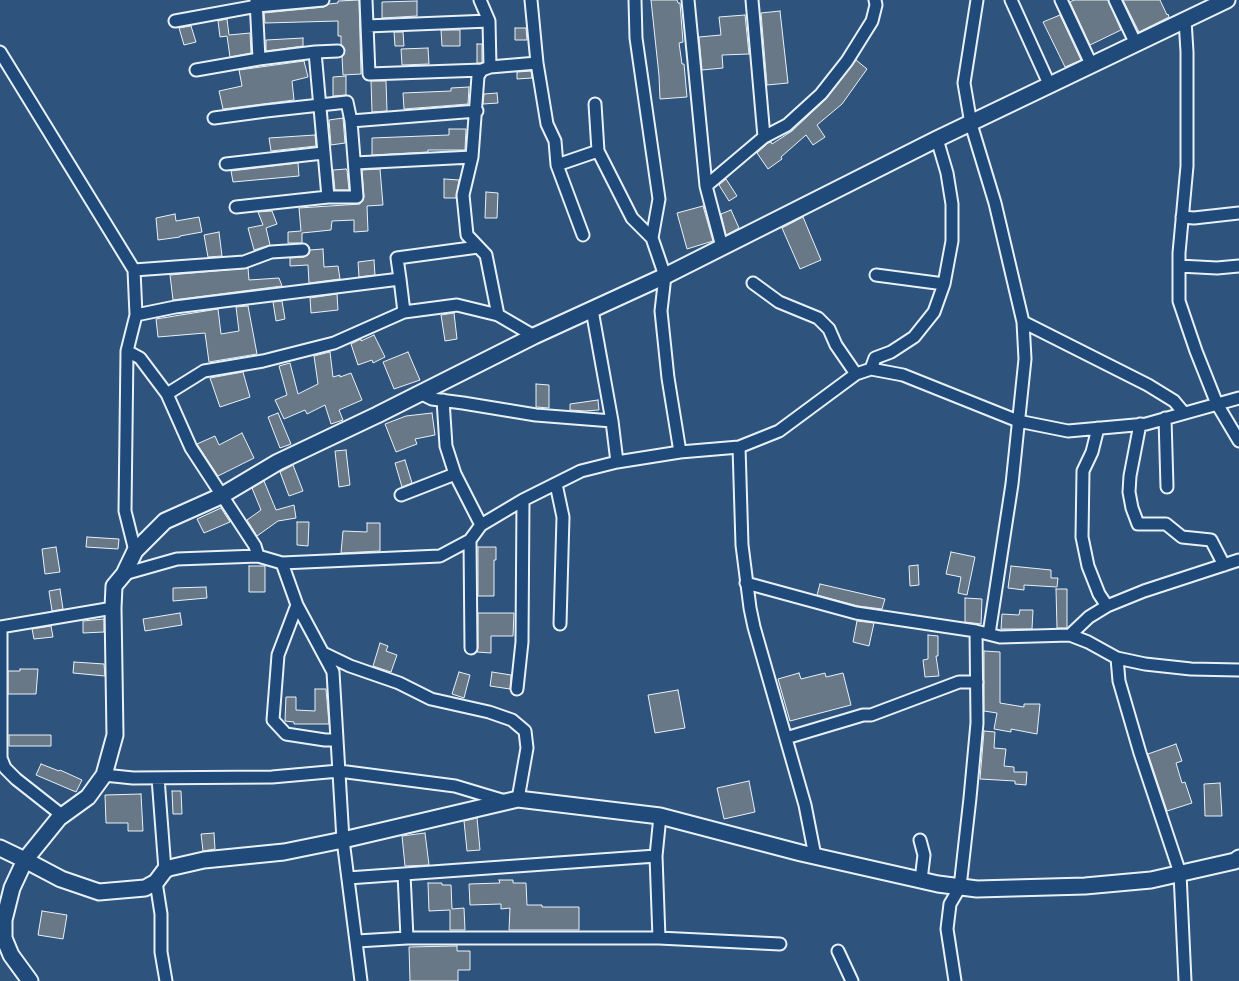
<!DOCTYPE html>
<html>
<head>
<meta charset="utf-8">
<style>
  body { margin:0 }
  canvas { display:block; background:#2e537d }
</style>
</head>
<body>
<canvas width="1239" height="981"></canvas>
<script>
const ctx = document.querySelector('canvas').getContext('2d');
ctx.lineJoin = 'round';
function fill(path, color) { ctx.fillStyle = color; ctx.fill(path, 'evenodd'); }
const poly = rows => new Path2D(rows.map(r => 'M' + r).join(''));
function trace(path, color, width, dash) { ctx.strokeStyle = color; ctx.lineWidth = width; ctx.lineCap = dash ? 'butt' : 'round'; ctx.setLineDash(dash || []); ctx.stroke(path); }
const building = poly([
  [359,0,361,74,343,75,342,57,345,50,341,44,341,36,338,36,338,21,265,23,264,13,324,7,329,4,338,3,338,1,359,0],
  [651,0,677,0,678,3,680,3,683,42,679,43,682,64,684,64,687,97,660,99,659,76,651,0],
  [1074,0,1108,0,1121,30,1090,45,1070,2,1074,0],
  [1123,0,1160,0,1167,15,1168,14,1169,17,1139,32,1123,0],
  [417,1,417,16,382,18,382,2,417,1],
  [780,11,788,83,767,85,761,13,780,11],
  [745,15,749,54,722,55,723,68,702,70,699,37,721,35,719,17,745,15],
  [1060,15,1081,60,1065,67,1043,22,1060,15],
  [227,19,229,35,250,33,251,53,230,57,227,36,220,37,218,21,227,19],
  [191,26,196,42,184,45,179,28,191,26],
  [515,28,526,28,527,40,515,40,515,28],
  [441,30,460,30,460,46,442,46,441,30],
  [394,32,403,32,404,46,395,46,394,32],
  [303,38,303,46,266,51,266,40,303,38],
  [477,44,482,44,482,62,481,63,477,63,477,44],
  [428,48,429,64,402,65,401,49,428,48],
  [856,60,867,69,842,104,817,125,825,137,813,145,806,135,781,157,782,159,768,169,757,153,768,143,771,142,772,144,792,131,826,99,856,60],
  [304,61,308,77,292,81,294,100,223,109,219,91,242,86,239,70,304,61],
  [531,71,532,78,517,79,517,72,531,71],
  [346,76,346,95,333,96,333,77,346,76],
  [371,81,386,81,387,111,372,112,371,81],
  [469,87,468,104,404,109,403,93,451,91,451,88,469,87],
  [497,93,498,103,483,104,484,94,497,93],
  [343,118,345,143,331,145,329,120,343,118],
  [449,129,466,129,465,150,428,150,428,152,372,155,372,138,449,135,449,129],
  [315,135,316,146,271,151,269,138,315,135],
  [298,163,299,176,233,182,231,171,298,163],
  [346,169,347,170,349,190,335,190,333,170,346,169],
  [380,169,383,205,367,206,368,231,354,232,354,220,332,221,331,230,302,233,302,243,288,243,288,232,301,231,299,208,360,204,364,197,362,170,380,169],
  [444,179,459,180,456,198,444,198,444,179],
  [726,179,737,196,729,201,719,185,726,179],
  [486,192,498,193,497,218,485,218,486,192],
  [703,206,713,241,687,249,677,213,703,206],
  [731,210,739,228,726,235,721,214,731,210],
  [272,211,277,224,266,228,270,245,254,250,248,228,263,225,258,212,272,211],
  [175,214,176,221,199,217,202,232,180,236,180,237,158,240,156,218,175,214],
  [803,217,821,260,800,269,782,228,803,217],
  [219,232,222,256,208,257,204,235,219,232],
  [323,249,324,267,338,266,340,279,309,283,308,265,290,266,290,258,304,257,309,254,310,250,323,249],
  [374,260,375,275,359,277,358,262,374,260],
  [248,268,249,280,279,278,282,286,173,300,170,275,248,268],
  [337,294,338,310,311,313,310,298,337,294],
  [282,301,285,319,276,321,273,302,282,301],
  [248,306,257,354,209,362,205,333,158,337,156,319,218,309,221,334,239,331,236,307,248,306],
  [454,313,457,339,445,341,441,315,454,313],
  [374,335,385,357,373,363,372,360,358,365,351,344,361,339,361,341,374,335],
  [330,352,333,377,340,375,340,377,351,373,362,400,339,410,343,420,331,424,325,405,307,414,305,410,284,419,275,400,287,395,279,366,290,363,298,394,318,384,314,356,330,352],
  [408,352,420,380,394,389,383,362,408,352],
  [243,372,250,397,220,407,210,378,243,372],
  [536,384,549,385,549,408,536,407,536,384],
  [598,400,599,410,585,411,570,410,570,404,598,400],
  [278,413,291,444,280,448,268,417,278,413],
  [432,413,435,435,415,439,417,444,396,452,385,424,406,416,432,413],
  [242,433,254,458,218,476,197,444,215,436,219,445,242,433],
  [346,450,350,485,339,487,335,451,346,450],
  [405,460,412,483,402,487,395,463,405,460],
  [293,465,303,491,289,496,280,472,293,465],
  [264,481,276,510,294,505,296,518,278,521,257,536,247,520,261,510,252,488,264,481],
  [221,508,230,522,204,533,197,519,221,508],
  [297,522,309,522,308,546,297,545,297,522],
  [367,523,380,523,380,551,341,553,343,531,367,532,367,523],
  [87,537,119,539,118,549,86,547,87,537],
  [56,547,60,572,45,574,42,549,56,547],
  [478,547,496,547,496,560,494,560,494,596,478,596,478,547],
  [951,552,975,557,967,595,958,593,961,577,946,574,951,552],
  [918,565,919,585,910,586,909,566,918,565],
  [249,566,265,566,265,592,249,592,249,566],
  [1011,566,1051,570,1051,578,1058,578,1057,587,1024,585,1024,590,1008,588,1011,566],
  [820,584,885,599,882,609,858,606,817,595,820,584],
  [206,587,207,598,173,601,173,588,206,587],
  [60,589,63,609,52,611,49,591,60,589],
  [1056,589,1067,589,1067,628,1057,628,1056,589],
  [965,598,982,599,981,624,965,622,965,598],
  [1020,610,1033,610,1032,629,1001,629,1002,614,1019,615,1020,610],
  [180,613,182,625,145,631,143,619,180,613],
  [478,613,514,613,513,636,491,636,491,653,477,652,478,648,478,613],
  [104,619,104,632,83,633,83,621,104,619],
  [857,621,874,623,869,646,853,642,857,621],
  [51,626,53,637,34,639,32,629,51,626],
  [928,635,938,636,938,656,936,656,939,676,925,677,923,660,928,659,928,635],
  [380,643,388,646,386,651,397,655,391,672,373,666,380,643],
  [984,651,1000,652,1000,703,1024,707,1024,704,1040,704,1037,734,1011,729,1011,732,994,729,997,713,984,711,984,651],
  [74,662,104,664,105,676,73,673,74,662],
  [20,669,38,669,36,694,8,694,8,671,20,671,20,669],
  [459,672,470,675,464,698,452,694,459,672],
  [492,672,511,675,510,689,490,686,492,672],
  [799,673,801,679,825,673,826,677,843,673,851,705,790,721,778,679,799,673],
  [315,689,326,689,329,724,294,724,294,722,285,721,286,697,296,697,296,710,315,711,315,689],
  [678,690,685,728,655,733,648,695,678,690],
  [984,731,995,732,994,748,1006,749,1004,766,1014,767,1014,772,1027,772,1026,785,1015,784,1015,781,980,779,984,731],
  [9,735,51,735,51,746,9,746,9,735],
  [1176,744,1182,761,1176,763,1182,783,1185,782,1192,803,1167,811,1148,754,1176,744],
  [41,764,59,771,60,770,82,780,76,792,36,775,41,764],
  [749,781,755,812,724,819,717,788,749,781],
  [1220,783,1222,816,1205,816,1204,784,1220,783],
  [172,791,181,791,182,814,173,814,172,791],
  [141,794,143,831,128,831,128,823,106,823,105,795,141,794],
  [477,818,480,850,467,851,464,821,477,818],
  [214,833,215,849,203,851,201,834,214,833],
  [425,833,429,865,405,866,402,836,425,833],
  [499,880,513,880,513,883,526,883,527,905,542,905,542,907,579,907,579,930,509,930,510,908,501,909,501,904,470,905,469,884,500,883,499,880],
  [428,883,442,883,442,885,451,885,452,909,464,908,465,930,450,930,450,910,429,911,428,883],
  [42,911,67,915,63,939,38,935,42,911],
  [457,946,457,951,470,951,470,970,458,970,458,981,410,981,409,947,457,946]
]);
const street = poly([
  [256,0,259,59,315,52,328,197],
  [366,0,369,74,482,70],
  [480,0,489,21,490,67,482,70,478,76,472,157,463,195,467,235,486,255,498,315,534,336],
  [531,0,537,63,547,124,555,141,557,165,598,151,632,218,652,238,665,276,661,311,668,378,680,452],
  [635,0,636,38,659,199,652,238],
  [688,0,706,186,722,247],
  [752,0,764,137],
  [977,0,964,83,971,124,995,203,1023,322,1025,359,1012,484,989,634],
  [1011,0,1050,86],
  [1061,0,1092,66],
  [1115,0,1136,44],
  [1185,20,1187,52,1187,166,1179,253,1179,301,1196,351,1217,404,1239,441],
  [175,21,257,6,323,0],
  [367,26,489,21],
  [0,52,134,270,136,315,127,351,125,511,135,551],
  [315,52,338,51],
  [490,67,537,63],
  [196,70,259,59],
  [595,104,598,151],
  [214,118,266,111,347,102,351,121,357,197,328,197,236,207],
  [351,121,477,111],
  [355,163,472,157],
  [226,164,323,153],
  [557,165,583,235],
  [706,186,764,137,787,125,821,94,847,61,872,21,876,5,875,0],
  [1182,217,1194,218,1239,213],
  [1179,266,1217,268,1239,266],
  [134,270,244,262,271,252,303,250],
  [876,275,944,284],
  [400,279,397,258,478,247],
  [753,283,779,302,818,318,829,329,836,345,856,374],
  [592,310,612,421,617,462],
  [136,315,175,307,400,279,404,312],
  [1023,322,1148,385,1174,401,1184,413],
  [127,351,140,358,167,394],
  [871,369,875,358,891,352,914,337,934,312,944,284,952,241,952,204,947,173,937,139],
  [420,393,432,399,463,403,536,415,612,421],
  [443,400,446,446,455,474,481,525],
  [1165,418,1167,487],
  [1140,424,1130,476,1129,492,1132,508,1138,524,1166,524,1182,537,1211,540,1224,565],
  [1098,428,1092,452,1083,471,1082,537,1088,566,1099,594,1107,606],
  [739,447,742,545,750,608,754,627,805,805,815,856],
  [556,484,563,517,560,624],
  [401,495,455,474],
  [470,540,471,648],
  [258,556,255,546,191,448,167,394,204,371,263,361,334,343,404,312,457,305,498,315],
  [282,563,297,605,333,672,343,840,361,981],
  [124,574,177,559,258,556,282,563,440,556,470,540,481,525,523,500,581,471,617,462,680,452,739,447,779,431,856,374,871,369,903,375,1018,421,1068,431,1146,424,1239,398],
  [746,583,856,613,976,631,1000,637,1070,635,1088,642,1117,658,1145,664,1191,669,1239,670],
  [297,605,278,655,273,720,286,734,325,740,337,740],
  [0,627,113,608],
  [1,627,1,758,5,768,16,779,63,816],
  [1070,635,1089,617,1107,606,1144,591,1239,560],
  [323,653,350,666,399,683,431,699,489,712,512,720,525,731,527,748,518,799],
  [1117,658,1119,681,1140,753,1180,873,1185,981],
  [517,689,522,642,523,500],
  [786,738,863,715,871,715,959,682,977,682],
  [104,775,133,778,272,777,339,771,455,786,505,801],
  [158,778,165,870],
  [660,816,656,856,659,938,780,944],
  [920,840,924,855,921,880],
  [404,874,407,938],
  [348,878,656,856],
  [156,882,161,914,161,952,166,981],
  [357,941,407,938,659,938],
  [838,951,852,981],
  [955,981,947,929,950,904,960,887,970,798,977,723,976,631]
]);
const secondary = poly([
  [0,848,25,860,61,879,99,892,145,888,156,882,165,870,169,868,204,860,284,852,343,840,518,799,660,816,801,853,938,884,977,889,1085,886,1151,880,1235,861,1239,858],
  [30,981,11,955,4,938,4,920,12,888,25,860,59,818,88,797,104,775,115,735,113,608,114,586,124,574,135,551,165,521,221,496,278,462,377,415,534,336,665,276,937,139,1227,0]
]);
fill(building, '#687887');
trace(building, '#e8f1f8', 1);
trace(street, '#e8f1f8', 15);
trace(secondary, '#e8f1f8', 19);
trace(street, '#1f4a7a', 11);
trace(secondary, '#1f4a7a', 15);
</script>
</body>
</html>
